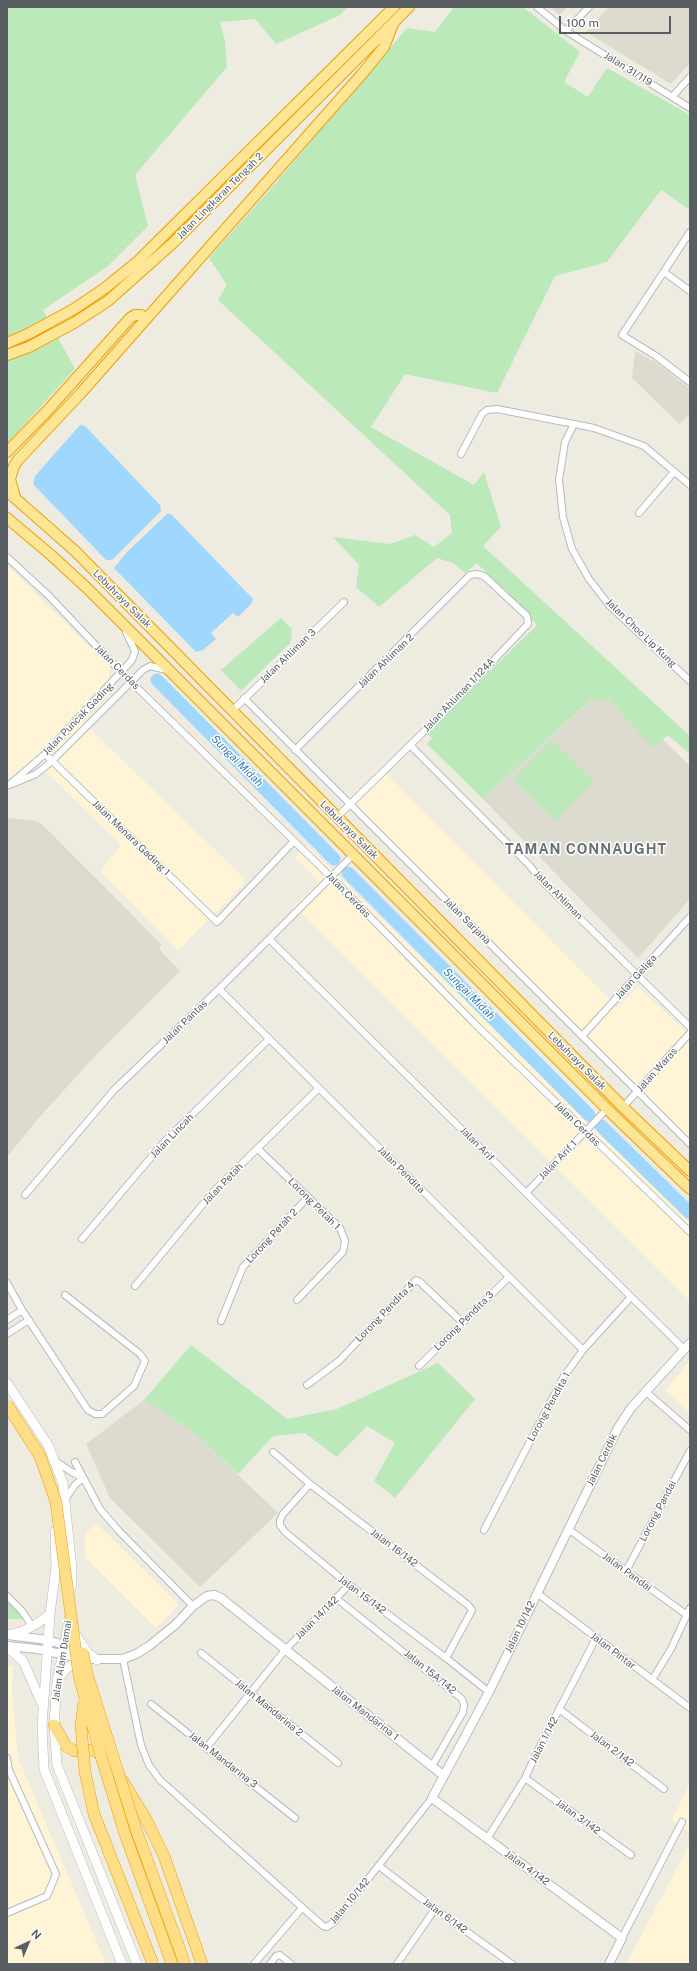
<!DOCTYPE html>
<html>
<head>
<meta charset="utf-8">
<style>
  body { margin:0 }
  #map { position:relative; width:697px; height:1971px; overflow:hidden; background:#eeebe0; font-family:"Public Sans",sans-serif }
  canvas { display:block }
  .frame { position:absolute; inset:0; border:8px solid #595e63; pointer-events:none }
  .north { position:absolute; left:8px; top:1923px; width:40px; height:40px; -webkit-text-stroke:3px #fff; paint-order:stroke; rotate:44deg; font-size:11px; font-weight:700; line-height:16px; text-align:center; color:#595e63 }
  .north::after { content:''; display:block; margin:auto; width:14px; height:18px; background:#595e63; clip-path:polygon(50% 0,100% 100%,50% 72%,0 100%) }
  .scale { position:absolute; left:559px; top:16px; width:112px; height:18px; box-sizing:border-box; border:2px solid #595e63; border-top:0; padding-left:5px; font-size:12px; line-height:14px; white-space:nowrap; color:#595e63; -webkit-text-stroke:3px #fff; paint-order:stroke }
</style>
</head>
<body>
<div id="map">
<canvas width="697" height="1971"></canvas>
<div class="frame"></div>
<div class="north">N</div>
<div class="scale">100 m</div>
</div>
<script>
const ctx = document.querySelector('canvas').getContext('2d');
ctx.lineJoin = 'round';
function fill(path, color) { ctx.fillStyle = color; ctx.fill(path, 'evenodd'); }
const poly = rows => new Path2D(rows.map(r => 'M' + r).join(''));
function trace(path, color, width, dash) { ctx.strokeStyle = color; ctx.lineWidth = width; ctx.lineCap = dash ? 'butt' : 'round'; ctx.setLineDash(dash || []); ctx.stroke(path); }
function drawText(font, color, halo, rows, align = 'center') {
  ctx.font = font + ' "Public Sans",sans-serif'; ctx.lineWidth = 3; ctx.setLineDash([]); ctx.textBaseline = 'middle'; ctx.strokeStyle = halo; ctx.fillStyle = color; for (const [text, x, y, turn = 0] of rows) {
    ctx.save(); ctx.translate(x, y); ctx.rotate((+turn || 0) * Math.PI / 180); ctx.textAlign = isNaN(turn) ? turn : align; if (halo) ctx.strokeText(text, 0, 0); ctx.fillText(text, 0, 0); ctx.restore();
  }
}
const commercial = poly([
  [7,565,110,667,109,679,75,714,244,878,243,885,178,951,100,871,121,845,34,760,7,780],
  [383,770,617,1007,638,987,690,1035,690,1141,346,803],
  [307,845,690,1223,690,1301,294,906,319,882,295,857],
  [690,1360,690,1414,666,1390],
  [96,1523,179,1605,156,1628,85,1558,85,1534],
  [13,1666,12,1689,18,1758,106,1964,7,1964,7,1667],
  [690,1783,690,1833,672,1820],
  [689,1845,690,1964,626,1964]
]);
const education = poly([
  [550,7,567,7,560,15],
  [609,7,690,7,690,63,671,84,586,32],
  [635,351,659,364,690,389,690,414,679,424,632,378],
  [607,685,690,766,690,899,638,958,483,799],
  [7,818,37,821,46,828,162,945,159,949,180,971,96,1055,37,1120,7,1157],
  [144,1400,191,1430,278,1513,200,1587,110,1498,86,1444]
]);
const green = poly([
  [7,7,348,7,340,15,276,44,255,19,220,22,225,41,227,67,135,175,148,226,108,266,43,310,75,369,7,444],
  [454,7,523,7,580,52,564,82,588,97,607,68,690,115,690,210,661,190,607,262,555,276,497,393,405,374,371,427,474,485,484,472,501,527,483,546,690,736,690,754,668,735,653,748,610,700,590,700,483,799,427,744,432,738,426,734,537,625,477,563,465,573,453,563,437,558,379,607,356,587,359,565,333,537,390,544,415,535,434,547,452,533,450,515,218,300,227,285,209,258,274,185,407,28,435,32],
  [281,618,292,629,291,642,241,691,221,670],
  [552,740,594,782,555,821,513,779],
  [191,1345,287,1419,337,1409,438,1363,475,1399,395,1498,374,1481,395,1443,367,1426,337,1457,305,1433,273,1436,238,1474,191,1430,144,1400],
  [7,1601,25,1619,7,1619]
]);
const water = poly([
  [80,425,85,426,160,505,161,511,112,560,106,560,33,484,35,476],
  [168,513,172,515,253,599,251,604,238,617,233,613,211,633,216,639,203,650,196,652,114,568,126,553]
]);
const river = poly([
  [157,680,334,859],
  [348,873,589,1115],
  [601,1126,690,1213]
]);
const minor = poly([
  [537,7,566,31,690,108],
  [566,31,589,7],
  [672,97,690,77],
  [690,232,622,335,656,356,690,382],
  [664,272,690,291],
  [574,424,594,428,644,446,690,485],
  [461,454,482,414,487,410,497,409,574,424,565,442,559,480,563,517,572,549,589,579,609,605,690,681],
  [639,513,674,472],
  [7,557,49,596,122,673,331,877,474,1023,690,1232],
  [244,698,690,1144],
  [232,711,344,602],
  [410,745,530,866,541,880,690,1027],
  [295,750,470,575,476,574,484,576,527,616,528,624,455,701,337,817],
  [45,754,217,922,294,841],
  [12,784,36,774,52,761,143,670,150,666,167,670],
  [9,785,45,754,132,660,135,651,126,632],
  [269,939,684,1349],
  [219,989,583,1350],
  [582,1036,690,917],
  [623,1107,690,1033],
  [258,1149,340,1228,345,1241,343,1252,297,1300],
  [526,1193,607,1109],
  [25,1195,114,1090,219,989,353,855],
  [82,1239,164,1142,269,1039],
  [7,1283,22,1310,88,1410,95,1414,102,1414,134,1386,145,1361,140,1354,65,1295],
  [135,1286,213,1192,319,1088],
  [7,1320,22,1310],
  [221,1321,243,1267,308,1197],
  [7,1334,29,1320],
  [419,1366,509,1277],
  [307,1385,339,1361,416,1280,420,1282,462,1322],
  [645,1391,690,1430],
  [273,1452,310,1484,468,1605,472,1610,470,1614,446,1658],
  [54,1460,70,1471,83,1478],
  [75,1462,100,1509,119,1531,193,1606],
  [310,1484,283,1514,280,1520,280,1525,285,1532,349,1585,446,1658,489,1692],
  [66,1498,75,1485,83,1478],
  [568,1529,687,1615],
  [484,1530,563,1378,583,1350,631,1297],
  [626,1571,690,1451],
  [537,1593,690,1708],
  [7,1596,22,1611,32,1626],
  [337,1599,462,1699,464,1705,463,1712,432,1766],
  [201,1653,338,1763],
  [123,1659,141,1745,149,1765,160,1780,323,1926,327,1927,334,1922,432,1798],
  [652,1680,671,1649,690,1608],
  [151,1704,295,1818],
  [559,1709,664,1789],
  [207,1747,285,1650,349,1585],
  [7,1758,9,1770,56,1874,47,1896,7,1913],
  [525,1778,631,1855],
  [487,1839,525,1778,537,1752,596,1638],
  [379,1866,435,1909,512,1964],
  [622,1938,682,1822],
  [254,1964,302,1908],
  [270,1964,276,1956,280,1955,291,1964],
  [397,1964,435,1909]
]);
const tertiary = poly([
  [8,1635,47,1640,65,1645,80,1652],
  [7,1646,37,1649,81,1658],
  [92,1659,123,1659,136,1654,149,1646,175,1625,193,1606,207,1596,214,1595,221,1598,444,1776],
  [609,1964,622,1938,432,1798,489,1692,618,1428,631,1408,690,1343]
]);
const secondary = poly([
  [7,1383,48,1445,63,1483,72,1570,71,1589],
  [55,1531,56,1568,50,1614,42,1726,44,1769,122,1964],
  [69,1618,65,1645,57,1680,54,1725,57,1765,137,1964],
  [74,1632,87,1652,97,1660],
  [7,1635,23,1631,38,1623,50,1614],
  [7,1647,23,1661,42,1704],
  [58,1679,66,1669,81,1659]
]);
const trunk = poly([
  [7,343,28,334,74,309,105,288,137,262,394,7],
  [7,355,29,347,74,323,108,301,174,242,409,7],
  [7,452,47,411,130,318,135,315,141,315,146,318],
  [7,491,75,551,623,1107,690,1171],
  [15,497,10,479,14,466,18,460,81,393,362,74,384,47,393,24],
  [7,518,51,555,89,590,607,1109,690,1189]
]);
const motorway = poly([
  [54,1725,66,1746,74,1751,94,1750,105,1758],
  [122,1780,146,1819,164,1856,202,1964]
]);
const motorwayBridge = poly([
  [7,1405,40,1456,56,1502,79,1676,101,1756,125,1834,172,1964],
  [83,1653,87,1674,137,1832,185,1964],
  [84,1702,81,1726,85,1772,94,1814,153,1964]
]);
const streetNames = [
  ["Jalan 31/119",628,69,32],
  ["Jalan Lingkaran Tengah 2",220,196,-45],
  ["Lebuhraya Salak",122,599,45],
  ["Jalan Choo Lip Kung",641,633,44],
  ["Jalan Ahliman 3",288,656,-44],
  ["Jalan Ahliman 2",386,661,-44],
  ["Jalan Cerdas",117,667,45],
  ["Jalan Ahliman 1/124A",459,695,-46],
  ["Jalan Puncak Gading",78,719,-46],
  ["Lebuhraya Salak",349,830,45],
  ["Jalan Menara Gading 1",131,838,44],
  ["Jalan Cerdas",348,895,46],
  ["Jalan Ahliman",558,895,45],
  ["Jalan Sarjana",467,921,45],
  ["Jalan Geliga",636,977,-48],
  ["Jalan Pantas",185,1022,-44],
  ["Lebuhraya Salak",577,1061,45],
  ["Jalan Waras",657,1070,-48],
  ["Jalan Cerdas",577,1124,44],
  ["Jalan Lincah",172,1136,-46],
  ["Jalan Arif",477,1144,45],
  ["Jalan Arif 1",558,1160,-46],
  ["Jalan Pendita",401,1170,45],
  ["Jalan Petah",223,1184,-46],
  ["Lorong Petah 1",314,1204,45],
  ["Lorong Petah 2",272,1236,-47],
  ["Lorong Pendita 4",385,1312,-46],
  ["Lorong Pendita 3",464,1321,-45],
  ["Lorong Pendita 1",549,1407,-61],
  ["Jalan Cerdik",602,1460,-64],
  ["Lorong Pandai",658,1511,-62],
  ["Jalan 16/142",394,1548,37],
  ["Jalan Pandai",627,1572,36],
  ["Jalan 15/142",362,1595,37],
  ["Jalan 14/142",317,1618,-45],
  ["Jalan 10/142",520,1627,-64],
  ["Jalan Pintar",613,1651,37],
  ["Jalan Alam Damai",62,1661,-81],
  ["Jalan 15A/142",430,1672,39],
  ["Jalan Mandarina 2",269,1708,39],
  ["Jalan Mandarina 1",365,1713,38],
  ["Jalan 1/142",544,1740,-63],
  ["Jalan 2/142",612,1749,37],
  ["Jalan Mandarina 3",223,1760,38],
  ["Jalan 3/142",578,1817,36],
  ["Jalan 4/142",527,1868,36],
  ["Jalan 10/142",350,1901,-50],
  ["Jalan 6/142",445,1916,36]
];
const waterNames = [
  ["Sungai Midah",237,761,45],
  ["Sungai Midah",469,994,45]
];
const districtNames = [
  ["TAMAN CONNAUGHT",586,850]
];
fill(commercial, '#fff4d5');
fill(education, '#dddacf');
fill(green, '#bbe9ba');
fill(water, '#a0d7ff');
trace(river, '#a0d7ff', 13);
trace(minor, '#b6babf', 8);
trace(tertiary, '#b6babf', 10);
trace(secondary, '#b6bbc1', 10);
trace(trunk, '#efa000', 12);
trace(motorway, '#efa000', 12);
trace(minor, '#fff', 6);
trace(tertiary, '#fff', 8);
trace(secondary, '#fff', 9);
trace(trunk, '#ffe696', 10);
trace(motorway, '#ffde87', 11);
trace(motorwayBridge, '#efa000', 12, []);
trace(motorwayBridge, '#ffde87', 11);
drawText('10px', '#595e63', '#fff', streetNames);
drawText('italic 11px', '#3278bb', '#fff', waterNames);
ctx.letterSpacing = '1px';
drawText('bold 14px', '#6a7075', '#fff', districtNames);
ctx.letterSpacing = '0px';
</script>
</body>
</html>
